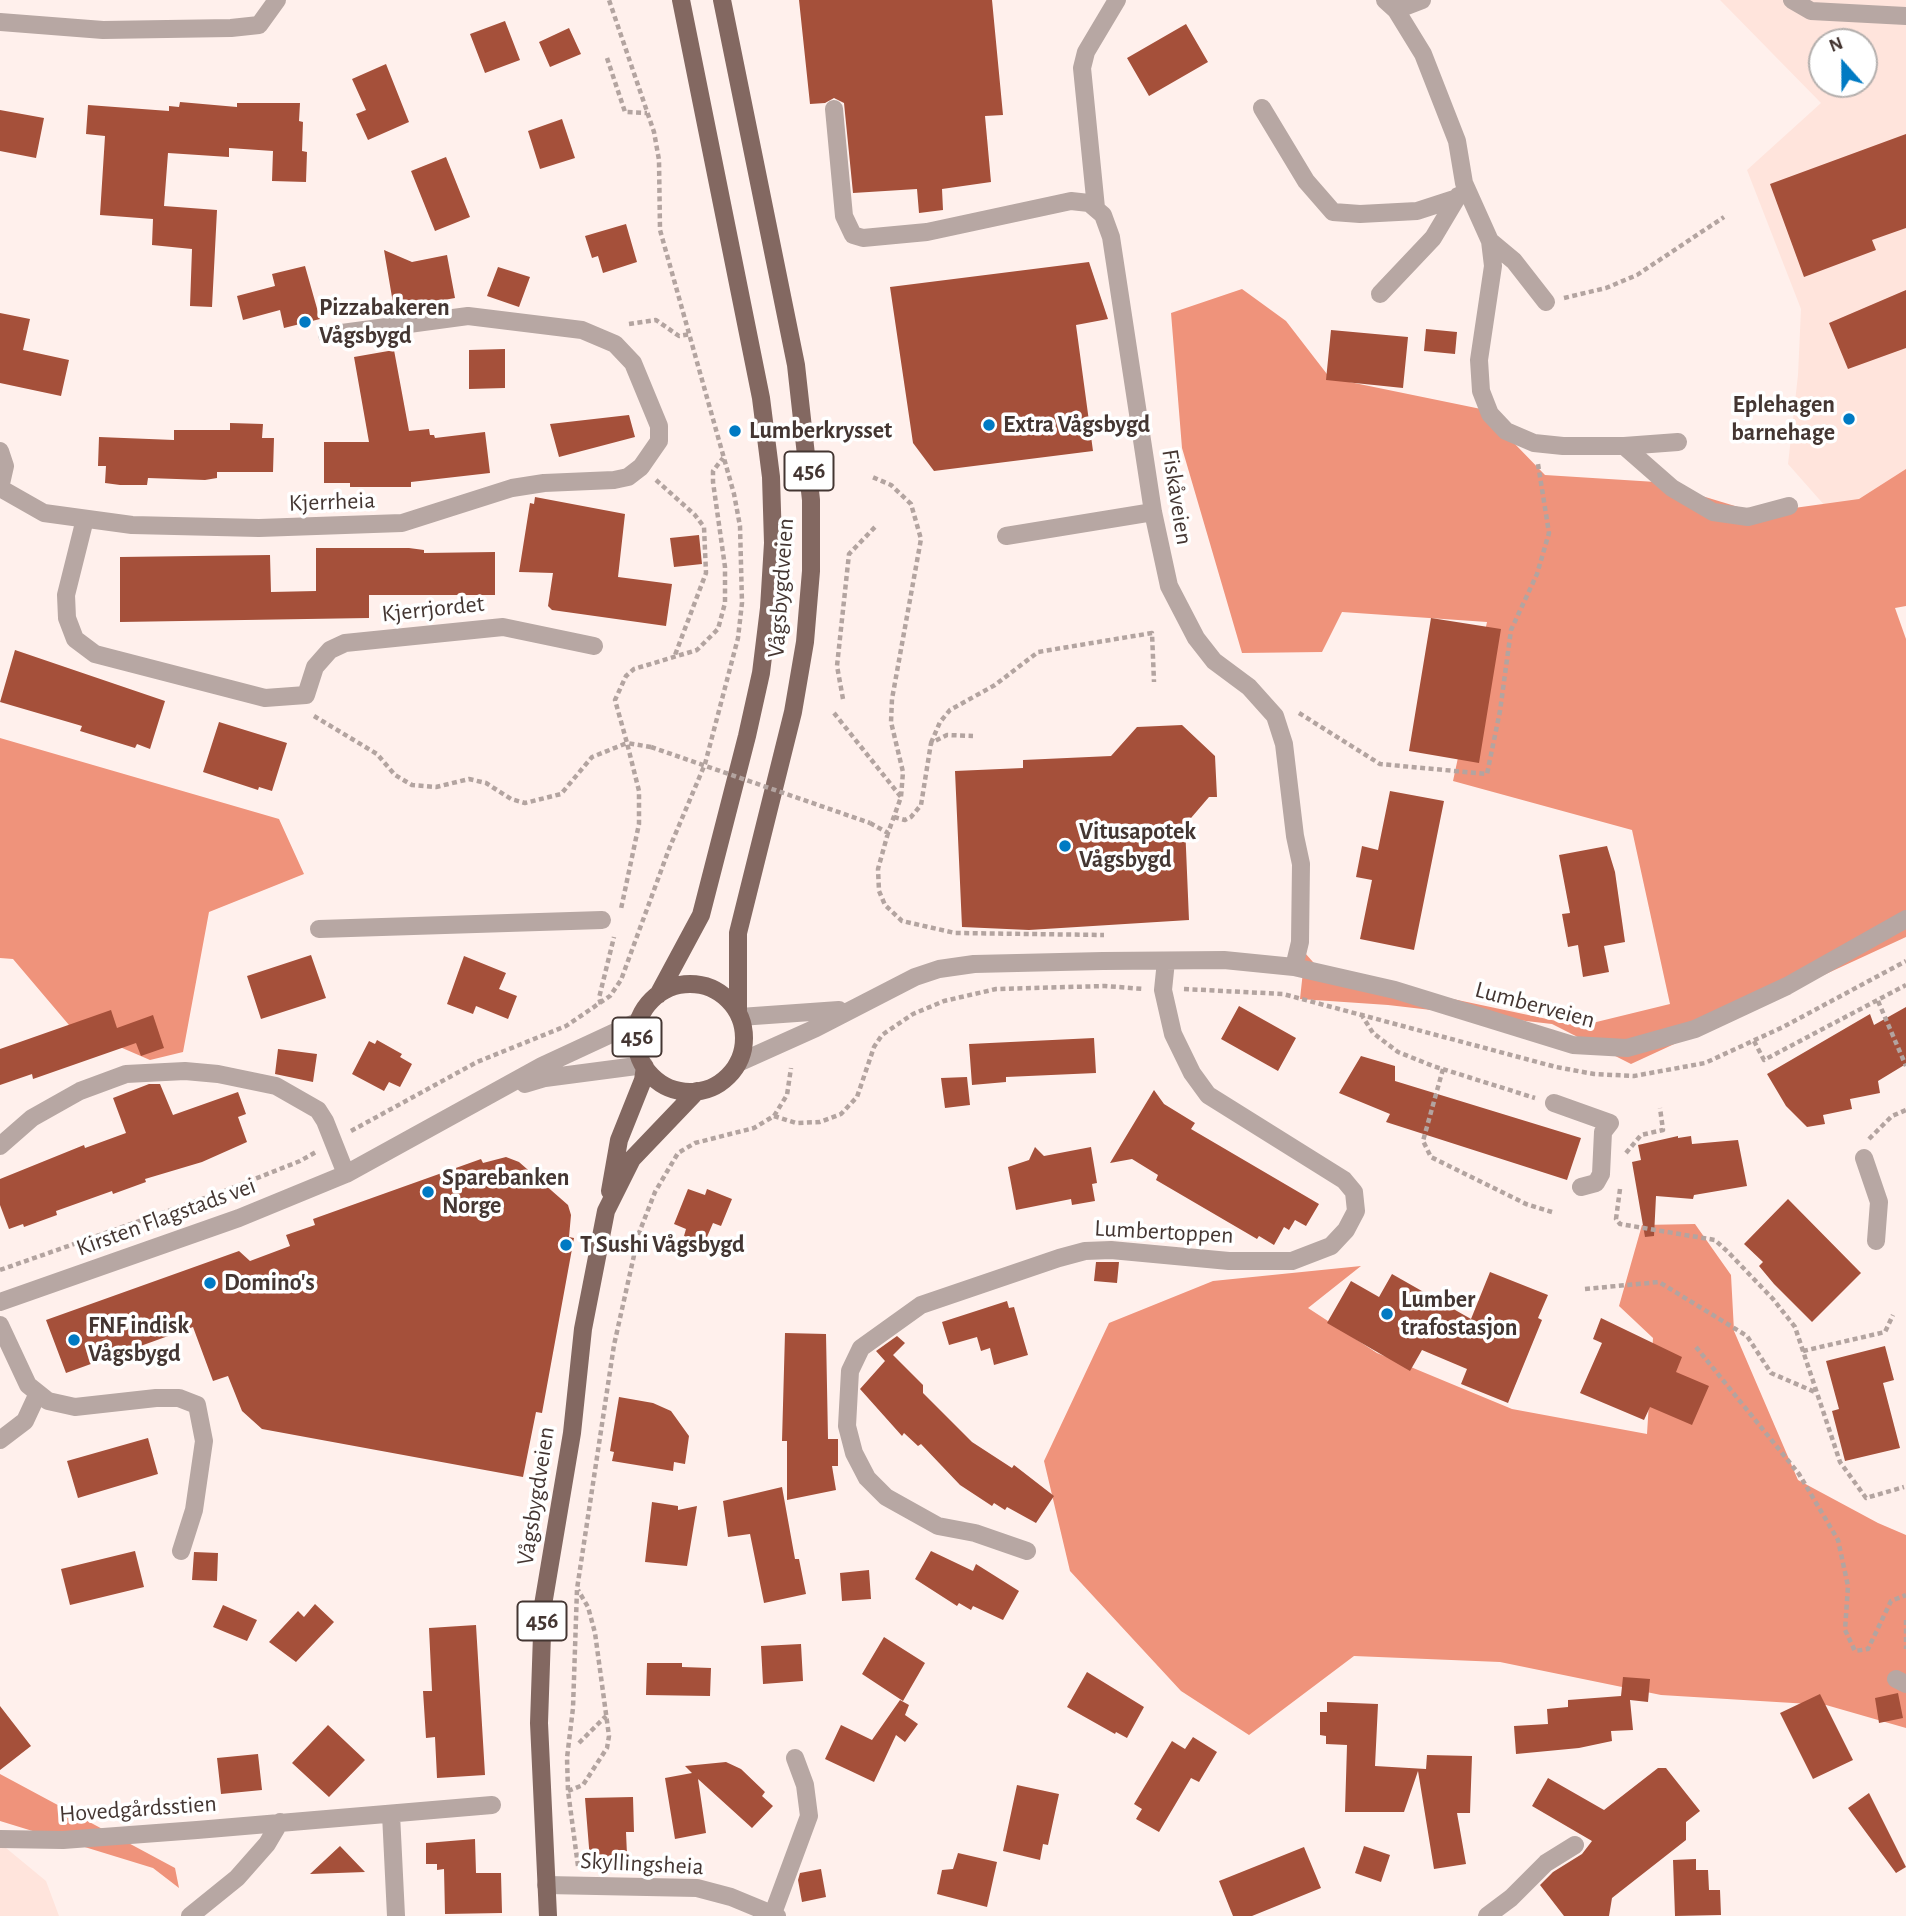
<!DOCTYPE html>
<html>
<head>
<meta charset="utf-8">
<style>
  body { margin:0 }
  #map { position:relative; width:1906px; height:1916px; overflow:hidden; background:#fff0ec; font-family:"Alegreya Sans",sans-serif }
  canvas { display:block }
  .north { position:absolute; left:1808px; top:28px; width:70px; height:70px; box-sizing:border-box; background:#fff; border:2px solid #b4afad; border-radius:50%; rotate:339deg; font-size:19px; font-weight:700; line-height:28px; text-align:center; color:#443632 }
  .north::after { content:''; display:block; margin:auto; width:24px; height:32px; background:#007ac3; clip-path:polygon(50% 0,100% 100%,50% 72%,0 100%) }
</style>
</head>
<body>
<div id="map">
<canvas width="1906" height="1916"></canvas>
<div class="north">N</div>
</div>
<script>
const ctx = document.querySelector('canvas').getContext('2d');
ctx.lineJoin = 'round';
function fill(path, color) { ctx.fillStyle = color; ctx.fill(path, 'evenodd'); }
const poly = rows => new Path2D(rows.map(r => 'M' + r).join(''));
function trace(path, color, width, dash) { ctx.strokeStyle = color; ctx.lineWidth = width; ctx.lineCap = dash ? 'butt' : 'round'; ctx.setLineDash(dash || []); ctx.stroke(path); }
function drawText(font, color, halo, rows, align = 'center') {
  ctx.font = font + ' "Alegreya Sans",sans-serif'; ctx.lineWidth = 7; ctx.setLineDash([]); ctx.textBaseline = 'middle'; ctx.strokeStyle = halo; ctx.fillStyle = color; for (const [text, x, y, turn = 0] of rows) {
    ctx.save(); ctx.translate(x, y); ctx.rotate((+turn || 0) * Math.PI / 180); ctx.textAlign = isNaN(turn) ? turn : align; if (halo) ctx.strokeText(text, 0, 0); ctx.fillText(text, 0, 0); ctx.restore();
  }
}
const built = poly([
  [1720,0,1906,0,1906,545,1871,558,1788,464,1798,375,1801,309,1747,170,1821,103],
  [1822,42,1864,42,1864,84,1822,84],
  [0,1843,46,1881,59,1916,0,1916]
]);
const forest = poly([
  [1242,289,1286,321,1330,378,1481,409,1545,475,1656,482,1758,513,1859,499,1906,469,1906,606,1895,608,1906,639,1906,937,1631,1064,1552,1024,1388,1005,1300,999,1305,953,1321,971,1580,1026,1670,1004,1632,830,1453,781,1487,622,1342,612,1322,652,1242,653,1182,448,1171,313],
  [0,738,279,819,304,874,209,912,183,1052,150,1060,69,1025,13,959,0,958],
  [1695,1224,1731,1275,1734,1331,1798,1480,1878,1523,1906,1535,1906,1728,1826,1705,1661,1695,1500,1662,1354,1656,1249,1735,1181,1691,1070,1571,1044,1461,1109,1323,1213,1281,1361,1266,1308,1308,1377,1353,1512,1409,1647,1434,1653,1338,1619,1306,1642,1225],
  [0,1774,175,1868,179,1888,153,1868,0,1821]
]);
const building = poly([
  [799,0,992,0,1003,115,985,116,991,182,942,189,943,210,919,213,917,189,853,193,844,103,834,98,825,103,810,104],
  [505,21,520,60,485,73,470,34],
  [1186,24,1208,62,1149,96,1127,58],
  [569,28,581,54,550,67,539,42],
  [386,64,409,122,368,140,356,114,366,110,352,79],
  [180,102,237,107,237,103,300,103,299,121,303,122,302,151,307,152,306,182,272,181,273,151,229,148,229,157,168,153,164,206,217,210,212,307,190,306,192,249,152,245,153,219,100,215,105,136,86,134,88,105,169,111,169,106,179,107],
  [0,110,44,118,36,158,0,151],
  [562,119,575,158,540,169,528,131],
  [1906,134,1906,228,1872,240,1876,250,1804,277,1770,184],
  [446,157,470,217,435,231,411,171],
  [626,224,637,262,603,273,598,256,592,258,585,236],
  [384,250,412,262,447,255,455,298,394,309],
  [1089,262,1108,319,1076,325,1093,451,934,471,913,443,890,287],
  [305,266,320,319,284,328,280,310,243,320,237,296,275,286,272,274],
  [498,267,530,277,519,307,487,296],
  [1906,290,1906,348,1848,369,1829,323],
  [0,313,30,319,23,350,69,360,61,396,0,383],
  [1426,329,1457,332,1455,354,1424,351],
  [1331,330,1408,337,1403,388,1326,380],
  [505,349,505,388,469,389,469,350],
  [394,350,409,431,429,429,430,435,434,435,435,438,485,432,490,473,411,482,411,487,350,487,350,483,324,483,324,442,369,442,354,357],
  [629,415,635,437,559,457,550,424],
  [230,423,263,424,262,438,274,438,273,472,217,472,217,478,205,480,148,478,147,485,120,485,105,483,106,466,98,466,99,437,174,440,174,430,230,430],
  [535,497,625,514,618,577,672,584,666,626,552,610,548,606,553,573,519,572,530,503,534,504],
  [699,535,702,564,674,567,670,538],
  [316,548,409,548,424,550,424,553,495,552,495,595,369,595,369,618,120,622,120,557,270,555,271,592,316,591],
  [1431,618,1501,629,1479,763,1409,751],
  [15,650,165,701,150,749,137,744,135,748,80,731,82,726,0,702],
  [219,722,287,743,272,791,259,787,258,790,203,772],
  [1182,725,1215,756,1217,797,1209,797,1185,825,1189,920,1029,930,962,927,955,771,1023,768,1023,760,1111,756,1137,727],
  [1390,791,1444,801,1414,950,1360,939,1372,880,1356,877,1362,846,1378,850],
  [1607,846,1615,872,1625,942,1604,946,1609,972,1583,977,1578,945,1568,947,1562,914,1570,913,1559,855],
  [311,955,326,998,261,1019,247,976],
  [464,956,506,973,499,989,517,996,508,1019,476,1006,473,1014,447,1004],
  [1239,1006,1296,1038,1278,1071,1221,1039],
  [1906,1007,1906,1064,1878,1081,1880,1093,1850,1099,1852,1109,1823,1115,1825,1124,1807,1127,1786,1106,1767,1074,1870,1014,1874,1025],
  [111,1010,117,1028,153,1015,164,1048,141,1056,136,1043,33,1079,32,1074,0,1085,0,1049],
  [1094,1038,1096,1073,1006,1077,1006,1082,972,1085,969,1044],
  [377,1040,402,1054,400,1057,412,1064,400,1087,389,1082,384,1091,352,1074,369,1041,375,1044],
  [278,1049,317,1054,313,1082,275,1074],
  [1361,1056,1395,1066,1395,1081,1581,1138,1567,1180,1386,1122,1390,1114,1339,1093],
  [967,1077,970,1105,945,1108,941,1078],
  [149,1084,160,1084,173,1115,238,1092,246,1114,238,1117,247,1142,202,1162,145,1179,146,1182,113,1194,112,1191,56,1211,57,1215,24,1227,23,1224,9,1229,0,1205,0,1179,84,1145,85,1148,126,1133,113,1098],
  [1154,1090,1164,1104,1195,1123,1191,1129,1319,1204,1306,1226,1295,1220,1289,1230,1284,1227,1274,1245,1259,1236,1257,1239,1156,1180,1158,1175,1132,1159,1110,1163],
  [1678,1136,1678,1138,1691,1136,1692,1144,1738,1140,1747,1186,1694,1195,1693,1199,1656,1196,1654,1236,1645,1237,1632,1162,1641,1160,1638,1145],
  [1035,1147,1044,1156,1091,1147,1097,1183,1092,1184,1095,1201,1072,1205,1071,1199,1016,1210,1008,1167,1029,1160],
  [506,1157,519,1162,568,1205,571,1215,569,1237,574,1238,542,1413,536,1412,523,1477,262,1429,242,1411,228,1376,213,1381,193,1327,66,1373,46,1320,239,1251,250,1261,290,1246,286,1235,315,1225,313,1219,481,1159,483,1163],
  [688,1189,705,1195,707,1189,732,1199,721,1226,713,1223,704,1244,684,1236,686,1229,674,1224],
  [1788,1199,1861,1273,1812,1322,1774,1284,1759,1266,1763,1262,1744,1244],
  [1096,1262,1119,1262,1117,1283,1094,1281],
  [1490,1272,1548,1295,1538,1318,1542,1320,1508,1403,1461,1384,1467,1369,1422,1350,1410,1371,1327,1323,1351,1281,1379,1297,1392,1274,1471,1319],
  [1007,1301,1009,1308,1014,1307,1028,1355,994,1365,990,1348,981,1351,977,1337,949,1345,942,1322],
  [1601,1318,1682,1357,1676,1372,1709,1386,1692,1425,1650,1407,1644,1420,1580,1393,1602,1343,1593,1339],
  [785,1333,826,1334,828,1439,838,1439,838,1466,832,1466,836,1490,787,1500,787,1441,782,1441],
  [897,1336,905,1343,893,1355,923,1385,923,1393,972,1442,1012,1468,1014,1465,1054,1496,1036,1523,1007,1507,1005,1510,994,1503,992,1506,960,1485,921,1444,918,1446,904,1433,902,1436,860,1389,885,1361,876,1351],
  [1885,1346,1894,1380,1883,1383,1900,1448,1845,1461,1832,1411,1839,1409,1826,1361],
  [619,1397,653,1403,671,1411,689,1436,685,1464,674,1462,673,1471,612,1461,614,1452,610,1451],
  [148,1438,158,1474,78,1498,67,1461],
  [782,1487,795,1559,799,1559,806,1594,764,1603,750,1534,728,1537,723,1501],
  [652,1502,678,1506,678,1510,697,1506,687,1566,645,1562],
  [135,1551,144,1587,70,1605,61,1569],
  [931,1551,973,1571,976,1564,1019,1591,1003,1620,973,1606,971,1610,959,1603,957,1606,915,1579],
  [194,1552,218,1553,217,1581,192,1580],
  [869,1570,871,1599,842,1601,840,1573],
  [315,1604,334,1622,296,1662,269,1642,298,1611,304,1617],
  [223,1605,257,1620,247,1641,213,1627],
  [476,1625,485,1775,437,1778,435,1737,426,1738,423,1691,432,1691,429,1628],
  [884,1637,925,1663,903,1701,862,1674],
  [801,1644,803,1681,763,1684,761,1646],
  [647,1663,682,1663,682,1667,711,1668,710,1696,646,1695],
  [1087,1672,1144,1707,1127,1738,1116,1732,1115,1734,1067,1707],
  [1623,1677,1650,1679,1648,1702,1630,1700,1633,1730,1611,1731,1612,1741,1579,1748,1516,1754,1514,1726,1548,1724,1547,1709,1568,1707,1568,1700,1621,1696],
  [1898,1693,1903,1718,1879,1723,1875,1698],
  [1820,1694,1853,1760,1813,1779,1780,1713],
  [900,1700,909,1705,905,1715,918,1724,905,1742,896,1735,874,1782,825,1759,841,1725,872,1740],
  [1327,1702,1378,1704,1375,1766,1426,1769,1427,1755,1472,1756,1470,1813,1457,1813,1466,1864,1434,1869,1418,1771,1404,1812,1345,1812,1347,1745,1326,1744,1326,1736,1320,1735,1320,1712,1327,1712],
  [0,1706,31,1746,0,1770],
  [328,1725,365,1760,329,1797,292,1763],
  [1193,1737,1217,1752,1199,1782,1191,1778,1159,1832,1136,1819,1142,1809,1134,1804,1172,1741,1185,1749],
  [258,1754,262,1790,221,1794,217,1758],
  [726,1762,741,1769,765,1792,762,1796,773,1806,752,1828,698,1779,706,1833,675,1839,665,1778,692,1773,685,1766],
  [1658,1768,1666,1768,1700,1811,1686,1822,1686,1840,1612,1898,1609,1916,1564,1916,1540,1885,1553,1872,1582,1854,1592,1841,1532,1806,1548,1778,1604,1810],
  [1017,1785,1059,1794,1048,1845,1043,1844,1040,1860,1003,1851],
  [1869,1793,1906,1867,1896,1873,1848,1808],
  [633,1797,634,1832,626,1832,627,1855,590,1860,585,1798],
  [475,1839,476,1873,501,1873,502,1913,445,1914,444,1869,437,1870,437,1864,426,1864,426,1843],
  [340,1846,365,1872,310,1874],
  [1364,1846,1390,1855,1381,1882,1355,1873],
  [1304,1847,1321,1888,1252,1916,1233,1916,1219,1881],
  [958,1853,997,1862,987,1907,937,1894,942,1870,953,1869],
  [1696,1859,1696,1870,1708,1870,1709,1890,1720,1890,1721,1915,1675,1916,1673,1860],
  [821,1869,826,1897,802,1902,798,1880,800,1873]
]);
const path = poly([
  [607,58,625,112,647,113],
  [1564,298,1606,288,1637,275,1724,217],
  [629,324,656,320,679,336,691,334],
  [656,480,695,515,704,527,706,573,675,655],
  [843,699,837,666,849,554,875,527],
  [834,713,901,797],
  [1299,713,1380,764,1487,774,1500,711,1511,630,1537,574,1549,533,1538,464],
  [314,716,377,754,395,775,412,785,436,787,469,779,486,783,511,799,525,803,561,794,592,757,627,743,639,791,639,824,621,909],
  [931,743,940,722,950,710,995,685,1038,652,1152,633,1154,682],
  [651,747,627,743,615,700,626,676,634,669,697,650,718,629,725,603,725,567,713,482,713,471,723,458],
  [894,817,905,820,911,817,921,805,931,743,947,735,973,736],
  [870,823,888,833,901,797,903,772,891,722,892,699,921,539,911,504,891,485,870,476],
  [888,833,878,869,879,891,885,905,902,921,955,933,1104,935],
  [1184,989,1283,994,1556,1067,1594,1074,1634,1076,1705,1063,1783,1027,1906,961],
  [1878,1001,1906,1066],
  [601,1004,599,998,614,937],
  [1361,1014,1373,1033,1398,1052,1433,1066,1535,1098],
  [1754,1041,1764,1060,1906,985],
  [1443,1069,1423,1141,1431,1157,1526,1204,1552,1212],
  [774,1116,796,1123,820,1122,841,1114,857,1097,874,1047,882,1035,913,1014,944,1001,996,989,1105,986,1144,989],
  [351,1131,477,1062,566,1026,610,996,621,980,669,849,705,764,738,638,742,603,740,526,734,494,660,230,659,160,654,132,609,0],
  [1869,1139,1892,1116,1906,1110],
  [1626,1153,1641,1135,1663,1130,1660,1108],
  [1620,1189,1616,1219,1620,1224,1715,1240,1728,1252,1773,1299,1795,1327,1840,1462,1866,1498,1904,1487],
  [0,1270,222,1192,300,1161,316,1152],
  [1585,1289,1659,1282,1747,1336,1771,1373,1815,1392],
  [1696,1347,1799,1474,1838,1540,1848,1586,1845,1630,1855,1651,1868,1649,1891,1601,1906,1595],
  [1803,1351,1885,1332,1893,1315],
  [1906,1620,1906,1649],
  [579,1743,606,1716],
  [568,1791,583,1785,607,1748,609,1736,595,1633,588,1607,578,1590],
  [578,1866,568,1791,567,1758,573,1708,577,1589,614,1345,639,1233,655,1192,678,1153,695,1143,754,1128,774,1116,787,1095,791,1068]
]);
const minor = poly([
  [1385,0,1396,10,1423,54,1457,141,1464,183,1490,241,1493,266,1479,360,1481,391,1490,414,1506,431,1534,443,1563,446,1624,446,1678,442],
  [1792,0,1811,11,1906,16],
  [1396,10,1422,0],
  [0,22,103,30,231,28,259,25,277,0],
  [1262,108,1306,181,1333,212,1360,214,1417,211,1457,198],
  [834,109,844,216,853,235,863,238,927,232,1071,201,1089,203,1103,215,1111,237,1153,512,1169,586,1196,638,1214,661,1249,687,1275,716,1284,744,1295,836,1301,864,1300,942,1294,967],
  [1096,208,1082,68,1086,52,1117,0],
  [1490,241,1514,261,1546,302],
  [1380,294,1433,238,1458,196],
  [1624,446,1672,488,1713,512,1748,517,1789,506],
  [0,451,5,466,0,488,44,513,132,525,259,528,402,523,512,488,544,483,614,480,628,477,641,467,659,441,659,426,633,363,615,344,582,330,468,316,327,335],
  [85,519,66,595,67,618,75,639,95,654,265,698,306,695,315,667,330,650,345,643,503,627,594,646],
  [1006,536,1153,512],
  [319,929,602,920],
  [740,1017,839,1010],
  [738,1063,816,1028,915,977,939,969,974,964,1103,961,1224,960,1294,967,1395,990,1573,1045,1627,1048,1695,1029,1787,986,1906,919],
  [525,1084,545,1078,644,1065],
  [1554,1103,1610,1123,1603,1132,1601,1174,1596,1183,1581,1187],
  [0,1146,32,1118,80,1091,126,1074,185,1071,218,1074,276,1086,318,1110,325,1121,346,1174],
  [1864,1158,1879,1202,1876,1241],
  [0,1302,239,1218,346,1174,542,1066,639,1021],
  [0,1325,28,1385,48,1401,75,1407,156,1398,179,1398,197,1405,204,1441,194,1510,181,1551],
  [0,1440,25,1421,38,1393],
  [1027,1551,975,1533,938,1526,886,1497,867,1478,854,1453,847,1426,850,1371,861,1348,921,1305,1059,1258,1085,1251,1111,1250,1229,1261,1292,1261,1331,1246,1346,1230,1356,1211,1354,1192,1344,1180,1208,1095,1192,1073,1173,1034,1163,990,1166,961],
  [1896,1679,1906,1684],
  [391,1814,396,1916],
  [0,1839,63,1840,197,1830,492,1805],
  [546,1885,697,1888,731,1897,777,1916],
  [190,1916,237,1878,267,1844,280,1822],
  [772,1916,809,1816,805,1785,795,1758],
  [1487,1916,1511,1898,1546,1863,1575,1845]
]);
const major = poly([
  [722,0,796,365,811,500,811,571,805,642,793,712,738,933,738,1013],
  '636 1038a54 54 0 1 1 108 0a54 54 0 1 1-108 0Z',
  [658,995,701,915,747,736,761,673,769,608,773,543,771,477,761,398,681,0],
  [610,1191,619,1140,643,1080,645,1067],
  [548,1916,539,1723,543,1605,572,1433,583,1329,606,1211,632,1159,697,1091]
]);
const pathBridge = poly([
  [651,747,870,823]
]);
const markers = [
  [305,322,7,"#007ac3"],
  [1849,419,7,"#007ac3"],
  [989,425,7,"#007ac3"],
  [735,431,7,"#007ac3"],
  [1065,846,7,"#007ac3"],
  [428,1192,7,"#007ac3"],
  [566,1245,7,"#007ac3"],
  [210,1283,7,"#007ac3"],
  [1387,1314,7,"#007ac3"],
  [74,1340,7,"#007ac3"]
];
const shields = [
  [809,471,49],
  [637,1037,49],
  [542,1621,49]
];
const shieldNames = [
  ["456",809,471],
  ["456",637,1037],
  ["456",542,1621]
];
const poiNames = [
  ["Pizzabakeren",319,308],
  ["Vågsbygd",319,336],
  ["Eplehagen",1835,405,"right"],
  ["barnehage",1835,433,"right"],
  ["Extra Vågsbygd",1003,425],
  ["Lumberkrysset",749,431],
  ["Vitusapotek",1079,832],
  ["Vågsbygd",1079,860],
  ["Sparebanken",442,1178],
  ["Norge",442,1206],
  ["T Sushi Vågsbygd",580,1245],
  ["Domino's",224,1283],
  ["Lumber",1401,1300],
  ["trafostasjon",1401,1328],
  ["FNF indisk",88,1326],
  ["Vågsbygd",88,1354]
];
const streetNames = [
  ["Fiskåveien",1177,497,81],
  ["Kjerrheia",332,502,-2],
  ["Vågsbygdveien",781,588,-86],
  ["Kjerrjordet",433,609,-6],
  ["Lumberveien",1535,1005,15],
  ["Kirsten Flagstads vei",166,1217,-20],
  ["Lumbertoppen",1164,1232,3],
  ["Vågsbygdveien",536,1496,-81],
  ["Hovedgårdsstien",138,1809,-4],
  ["Skyllingsheia",642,1864,3]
];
fill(built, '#ffe4dc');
fill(forest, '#ef937b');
fill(building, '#a5503a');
trace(path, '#b3a4a0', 4.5, [5, 3.5]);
trace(minor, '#b7a7a3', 18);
trace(major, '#836861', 18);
trace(pathBridge, '#b3a4a0', 4.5, [5, 3.5]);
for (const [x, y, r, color] of markers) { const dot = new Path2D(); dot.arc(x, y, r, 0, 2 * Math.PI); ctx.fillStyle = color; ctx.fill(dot); trace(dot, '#fff', 2.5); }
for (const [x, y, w] of shields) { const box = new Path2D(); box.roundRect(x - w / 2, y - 19.5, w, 39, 5); ctx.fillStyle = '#fff'; ctx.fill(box); trace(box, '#443632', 2); }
drawText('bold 23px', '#443632', null, shieldNames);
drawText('bold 24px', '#443632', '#fff', poiNames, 'left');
drawText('24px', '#443632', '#fff', streetNames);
</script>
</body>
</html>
